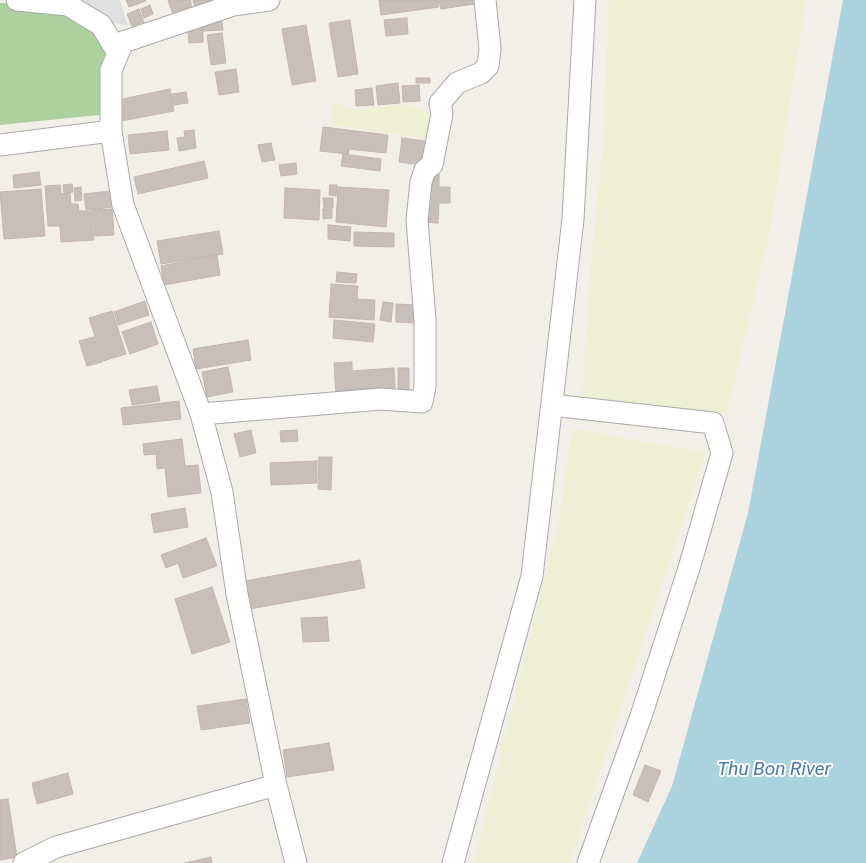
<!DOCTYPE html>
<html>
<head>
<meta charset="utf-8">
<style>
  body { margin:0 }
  canvas { display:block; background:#f2efe9 }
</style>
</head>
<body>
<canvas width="866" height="863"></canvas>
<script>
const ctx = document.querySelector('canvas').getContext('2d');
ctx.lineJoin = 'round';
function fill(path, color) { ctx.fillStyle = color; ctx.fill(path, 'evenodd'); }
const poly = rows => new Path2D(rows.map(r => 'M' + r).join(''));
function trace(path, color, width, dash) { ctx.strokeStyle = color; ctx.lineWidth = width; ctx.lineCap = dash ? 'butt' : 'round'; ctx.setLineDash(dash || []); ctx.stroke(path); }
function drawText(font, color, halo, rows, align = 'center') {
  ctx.font = font + ' Roboto,sans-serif'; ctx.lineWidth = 4; ctx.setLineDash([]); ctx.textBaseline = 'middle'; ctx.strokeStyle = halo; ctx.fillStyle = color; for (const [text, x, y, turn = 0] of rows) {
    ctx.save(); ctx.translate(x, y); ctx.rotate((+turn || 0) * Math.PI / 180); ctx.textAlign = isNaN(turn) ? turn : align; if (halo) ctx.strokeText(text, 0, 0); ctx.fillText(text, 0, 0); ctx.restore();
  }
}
const residential = poly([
  [17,0,120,0,128,26]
]);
const farmland = poly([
  [609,0,806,0,770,230,727,414,582,397,590,270,605,124,606,54],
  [330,102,355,110,406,104,433,114,430,139,332,125],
  [572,428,705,453,570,863,473,863,559,519]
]);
const forest = poly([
  [0,3,68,5,112,43,99,115,0,125]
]);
const water = poly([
  [843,0,866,0,866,863,637,863,672,786,748,513]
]);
const building = poly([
  [126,0,146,0,146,1,129,7,126,0],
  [168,0,190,0,192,7,173,14,168,0],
  [193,0,214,0,195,6,193,0],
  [379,0,438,0,439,7,381,15,379,0],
  [439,0,481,0,481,3,441,9,439,0],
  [150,5,153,14,144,18,141,9,150,5],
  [139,9,144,22,132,26,127,14,139,9],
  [221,16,223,30,203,31,203,42,189,43,188,31,199,30,198,18,221,16],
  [407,18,408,34,386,36,384,20,407,18],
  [350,20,358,74,338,77,329,23,350,20],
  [306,25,316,81,292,85,282,29,306,25],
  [222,33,226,63,211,65,207,35,222,33],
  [236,69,239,92,219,95,215,72,236,69],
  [416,78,430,78,430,83,416,83,416,78],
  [398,83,400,103,378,105,376,86,398,83],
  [419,85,420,101,403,102,402,86,419,85],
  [372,88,374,105,356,106,355,90,372,88],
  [170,89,174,111,121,121,118,100,170,89],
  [186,92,188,103,174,105,172,94,186,92],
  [323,127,388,135,386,153,349,149,348,154,320,151,323,127],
  [194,130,196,148,179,151,177,138,185,137,184,131,194,130],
  [167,131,169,150,130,154,128,135,167,131],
  [402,138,432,142,429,166,399,162,402,138],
  [271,143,275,160,262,162,258,145,271,143],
  [343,154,381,159,380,171,341,166,343,154],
  [204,161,208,178,138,194,134,177,204,161],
  [296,163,297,174,281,176,279,165,296,163],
  [39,172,41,185,14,188,13,175,39,172],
  [424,173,439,174,439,187,450,187,450,203,439,203,438,223,422,222,424,173],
  [72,184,73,192,64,193,63,185,72,184],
  [60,185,61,194,70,193,71,204,78,204,79,211,91,211,94,240,61,242,60,226,48,226,45,186,60,185],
  [330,185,337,185,336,196,329,195,330,185],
  [81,187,82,200,75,201,74,188,81,187],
  [338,187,389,190,386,227,336,222,338,187],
  [285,188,320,190,319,220,284,218,285,188],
  [41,189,45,236,4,239,0,192,41,189],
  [111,191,113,207,86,210,84,194,111,191],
  [323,198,333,198,333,208,324,208,323,198],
  [112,209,114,235,95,236,92,210,112,209],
  [323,209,332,209,332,218,323,219,323,209],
  [328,225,351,227,350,241,328,239,328,225],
  [219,231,223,254,161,264,157,241,219,231],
  [354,232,394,233,394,247,354,246,354,232],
  [217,255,220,275,164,285,161,266,217,255],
  [337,272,357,274,356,283,336,282,337,272],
  [331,284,358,286,357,299,375,300,374,320,329,317,331,284],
  [145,301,149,315,118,325,114,312,145,301],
  [383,302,393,303,391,322,380,320,383,302],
  [396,304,416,305,415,323,396,322,396,304],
  [112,311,126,354,103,361,89,318,112,311],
  [334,320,375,324,373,342,333,338,334,320],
  [151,322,158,344,130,354,122,332,151,322],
  [94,337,102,362,87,366,79,341,94,337],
  [248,340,251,360,196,369,193,349,248,340],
  [352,362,352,371,394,368,395,388,355,390,355,395,336,395,334,363,352,362],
  [228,367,233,392,207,397,202,372,228,367],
  [398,368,409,368,409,392,398,392,398,368],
  [157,386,160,401,132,405,129,390,157,386],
  [179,401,181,419,123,425,121,408,179,401],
  [251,430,256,453,240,457,234,434,251,430],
  [297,430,298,441,281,442,280,431,297,430],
  [182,439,185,466,198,465,201,493,168,497,165,468,157,469,156,454,144,455,143,444,182,439],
  [319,457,332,457,331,490,318,489,319,457],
  [317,461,317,483,271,485,270,463,317,461],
  [185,508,188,527,154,533,151,514,185,508],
  [206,538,217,566,183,578,178,563,166,568,161,555,206,538],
  [360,560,365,588,250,609,245,581,360,560],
  [212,587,230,642,192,654,175,599,212,587],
  [327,617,329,641,303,642,301,618,327,617],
  [246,699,250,723,201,730,197,706,246,699],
  [329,743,334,770,287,777,283,750,329,743],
  [645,765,661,771,648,802,633,795,645,765],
  [68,773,73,794,37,804,32,783,68,773],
  [8,799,17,857,0,860,0,800,8,799],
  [211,857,212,863,185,863,211,857]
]);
const minor = poly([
  [17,0,68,5,101,25,118,53],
  [269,0,233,5,123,42,111,70,111,131,123,205,201,414,222,492,237,594,276,785,296,863],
  [0,145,111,131],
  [552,405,713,423,722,453,690,565,641,716,588,863],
  [201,414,381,399,422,402,425,386,425,320,417,220,421,182,425,170,432,165,442,114,440,103,457,83,481,73,488,66,490,49,485,0],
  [24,863,56,847,276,785],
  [453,863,532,576,573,219,585,0]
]);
const waterNames = [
  ["Thu Bon River",774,770]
];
fill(residential, '#e0dfdf');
fill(farmland, '#eef0d5');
fill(forest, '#add19e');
fill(water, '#aad3df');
fill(building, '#c7bfb8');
trace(building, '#c4b6ab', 1);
trace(minor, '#a9a9a9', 23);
trace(minor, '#fff', 21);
drawText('italic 19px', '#4a7aab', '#fff', waterNames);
</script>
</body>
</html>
